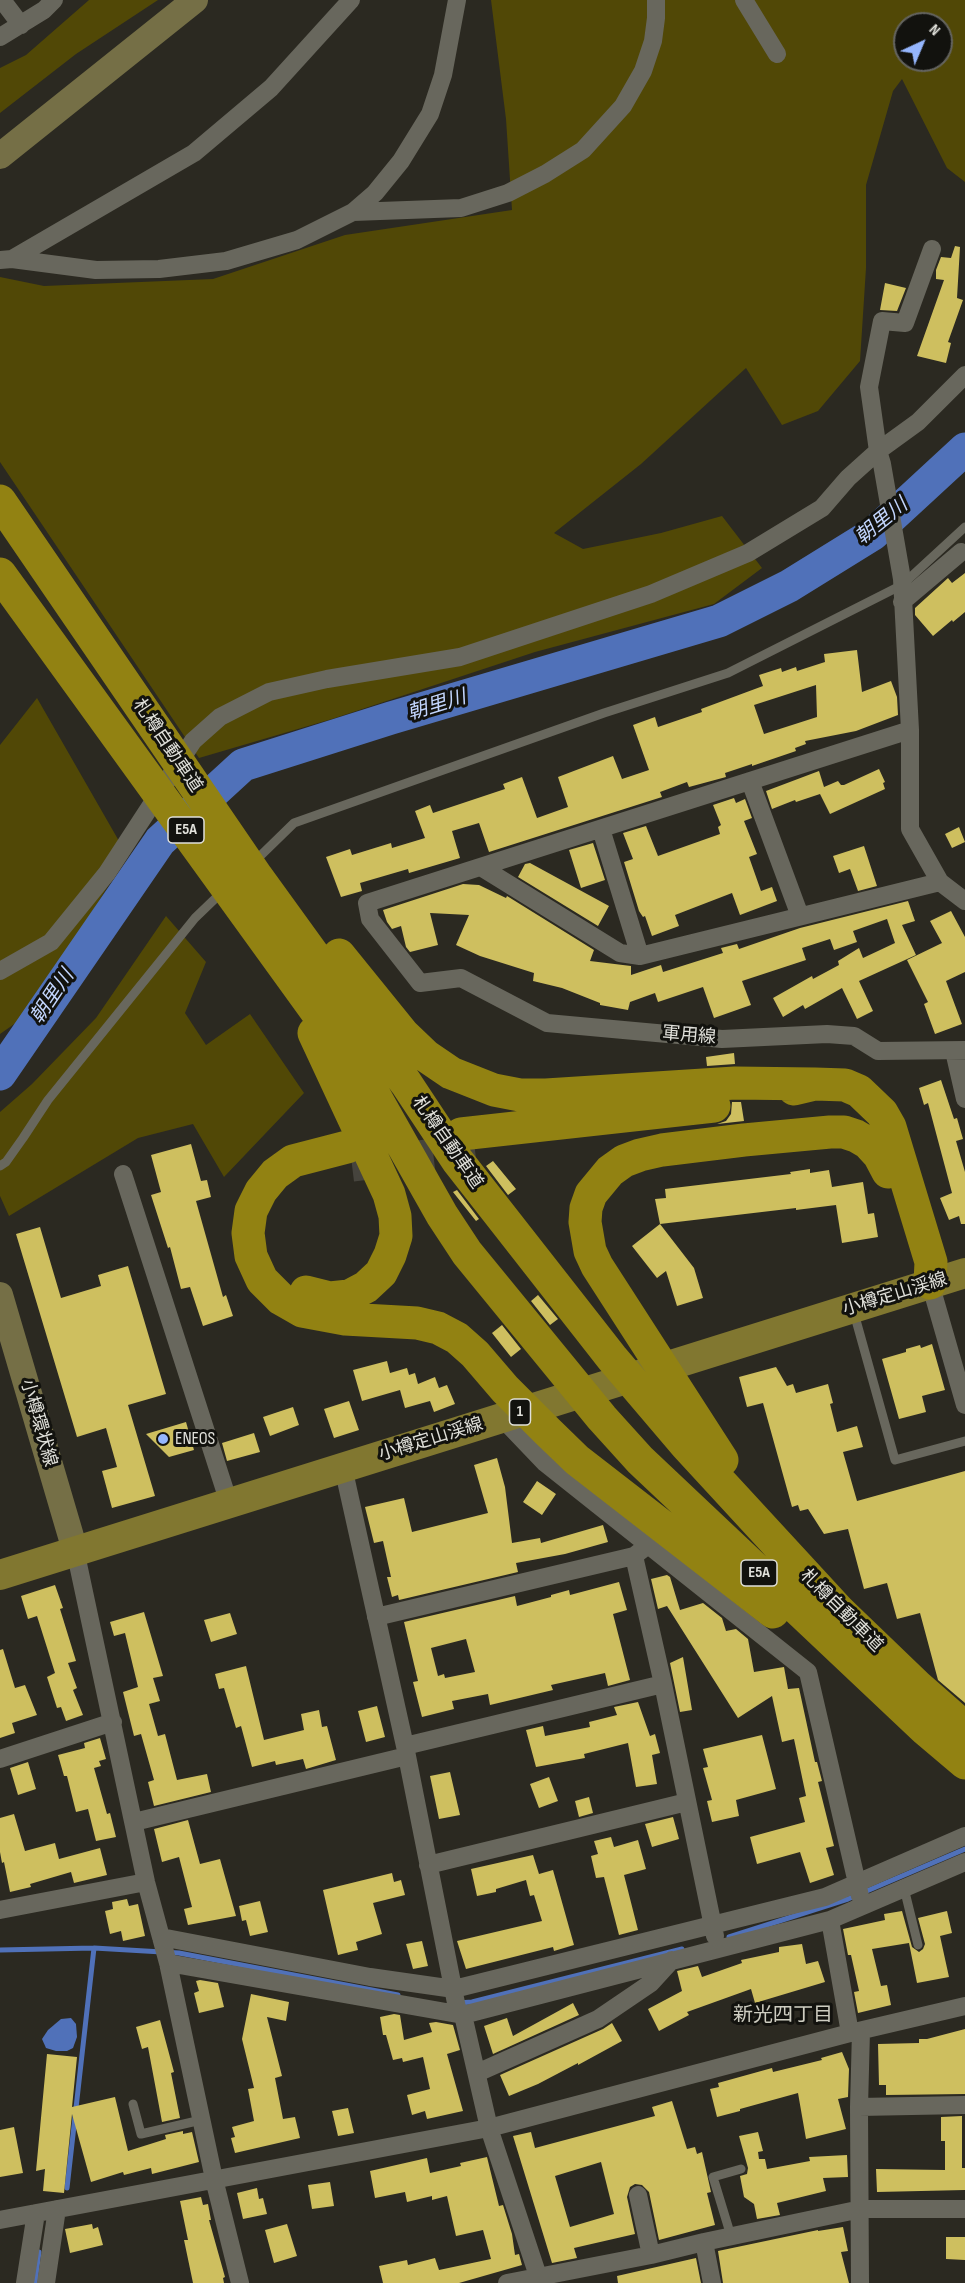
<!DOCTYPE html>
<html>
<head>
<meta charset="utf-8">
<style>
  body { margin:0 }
  #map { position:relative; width:965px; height:2283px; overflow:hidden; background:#2b2921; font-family:"Sofia Sans Condensed",sans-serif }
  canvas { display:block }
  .north { position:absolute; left:893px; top:12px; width:60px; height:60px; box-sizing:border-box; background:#12120e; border:2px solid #646460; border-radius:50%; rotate:44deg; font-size:16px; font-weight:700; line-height:24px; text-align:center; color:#e0e0da }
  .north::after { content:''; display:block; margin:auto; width:21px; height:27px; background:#95b6fd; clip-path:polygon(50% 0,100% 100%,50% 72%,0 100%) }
</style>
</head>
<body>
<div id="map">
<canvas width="965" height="2283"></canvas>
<div class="north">N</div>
</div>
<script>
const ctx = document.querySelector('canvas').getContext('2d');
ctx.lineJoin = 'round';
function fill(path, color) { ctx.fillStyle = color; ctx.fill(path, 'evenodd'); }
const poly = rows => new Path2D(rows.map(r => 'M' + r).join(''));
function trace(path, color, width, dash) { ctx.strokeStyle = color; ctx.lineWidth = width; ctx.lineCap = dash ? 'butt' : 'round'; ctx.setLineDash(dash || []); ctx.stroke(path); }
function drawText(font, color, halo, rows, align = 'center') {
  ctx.font = font + ' "Sofia Sans Condensed","Noto Sans JP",sans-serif'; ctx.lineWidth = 6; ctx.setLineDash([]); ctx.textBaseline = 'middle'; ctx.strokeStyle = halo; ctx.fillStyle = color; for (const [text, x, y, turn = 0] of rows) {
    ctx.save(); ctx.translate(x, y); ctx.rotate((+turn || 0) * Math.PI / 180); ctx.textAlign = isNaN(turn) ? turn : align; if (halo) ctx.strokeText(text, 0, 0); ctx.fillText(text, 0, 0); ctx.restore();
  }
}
const green = poly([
  [89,0,158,0,76,54,0,113,0,68,26,55],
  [491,0,965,0,965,182,947,168,902,79,893,91,866,185,866,268,860,361,818,411,782,425,746,368,641,464,554,533,583,549,661,533,722,516,762,568,714,604,535,652,332,719,199,758,0,462,0,277,44,286,213,279,345,235,512,210,506,119],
  [905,24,941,24,941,60,905,60],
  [37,698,127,855,30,1013,0,1034,0,745],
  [166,916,206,962,185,1013,206,1045,250,1014,304,1093,224,1177,193,1124,138,1138,9,1216,0,1196,0,1112,32,1084,96,1018]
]);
const water = poly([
  [71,2018,76,2024,77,2037,73,2048,67,2051,56,2051,46,2048,42,2039,48,2030,61,2019]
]);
const stream = poly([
  [729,1937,848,1899,965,1849],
  [0,1950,94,1948],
  [458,2003,472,2002,682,1949],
  [67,2188,94,1948,179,1953,398,1995],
  [35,2283,39,2252]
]);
const river = poly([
  [0,1074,160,841,243,765,391,718,719,621,789,586,873,534,965,449]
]);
const building = poly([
  [955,246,960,247,957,298,963,300,948,342,951,343,946,363,917,356,944,280,936,279,936,270,941,257,951,258],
  [885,283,906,288,897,311,880,310],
  [965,573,965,612,953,622,952,620,933,636,915,615,915,608,948,578,952,583],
  [857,650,862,692,891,681,897,697,898,715,856,731,805,741,806,744,795,748,796,751,752,766,752,764,725,773,726,777,689,787,687,782,660,792,662,797,489,852,479,823,452,831,460,858,409,873,408,869,360,883,362,891,341,897,326,857,350,849,352,855,391,843,392,848,425,838,415,811,430,805,433,813,505,789,503,784,522,777,537,818,568,807,558,777,613,756,622,779,649,770,633,725,655,717,658,727,702,712,701,709,763,686,759,675,781,668,782,672,796,667,797,671,825,662,824,654],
  [816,685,817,717,764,734,754,705],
  [879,769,885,782,883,783,885,789,830,814,820,794,796,802,795,800,772,809,766,791,819,771,824,787,838,781,841,785,844,785],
  [734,798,736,803,745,799,752,818,744,821,757,854,749,857,761,891,772,887,777,901,740,915,732,893,675,915,679,926,652,936,645,916,643,917,639,911,624,862,633,859,623,833,646,826,658,856,720,834,718,827,721,825,713,805],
  [959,827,965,842,952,848,945,834],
  [593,843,605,880,581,888,569,850],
  [864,846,877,886,858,891,850,869,839,873,833,856],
  [530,863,609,906,598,926,518,877,525,864],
  [463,884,479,885,506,898,507,896,594,950,590,961,631,966,631,975,661,965,663,972,723,953,721,948,737,944,739,949,800,928,908,901,915,921,902,925,916,955,859,981,873,1011,857,1019,842,988,805,1009,803,1005,783,1017,773,998,812,976,813,979,839,965,838,961,859,948,863,958,895,943,887,919,853,931,857,942,834,950,830,939,802,948,806,960,742,981,751,1005,714,1018,703,987,658,1002,655,993,630,1002,628,1010,600,1005,600,1003,562,988,533,981,534,973,480,956,456,945,469,915,430,913,438,945,410,952,406,947,401,926,392,929,387,922,383,910],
  [951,911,965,937,965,972,946,981,962,1024,935,1034,924,1004,928,1002,907,960,942,943,930,921],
  [734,1053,735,1064,707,1066,706,1057],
  [941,1080,954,1119,957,1118,963,1139,956,1141,965,1172,965,1224,961,1224,959,1216,949,1220,940,1198,952,1193,928,1103,924,1105,919,1088],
  [732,1102,741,1102,744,1121,717,1124,726,1121,731,1114],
  [191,1144,201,1181,207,1180,211,1197,196,1201,223,1297,226,1295,233,1316,203,1326,190,1287,181,1289,170,1247,168,1248,151,1195,161,1192,151,1155],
  [493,1161,516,1189,508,1195,486,1166],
  [810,1169,810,1173,829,1170,832,1187,863,1182,868,1214,874,1213,878,1237,842,1243,836,1205,796,1210,796,1208,660,1224,694,1268,703,1298,677,1306,666,1271,657,1278,632,1246,660,1224,655,1199,666,1198,665,1189,791,1174,790,1172],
  [457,1190,479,1219,476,1221,453,1192],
  [40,1227,61,1298,101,1286,98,1275,128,1266,166,1394,128,1405,155,1496,112,1508,102,1471,117,1467,106,1428,77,1437,16,1234],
  [538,1295,558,1319,550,1325,531,1301],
  [502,1325,521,1349,511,1357,492,1333],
  [932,1344,945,1390,922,1396,926,1412,899,1419,882,1359,906,1352,906,1349,920,1345,921,1348],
  [387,1361,390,1373,407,1368,409,1375,415,1373,418,1384,435,1377,439,1388,447,1385,455,1404,434,1412,430,1401,405,1408,400,1390,362,1401,353,1370],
  [776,1367,787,1386,793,1384,796,1393,828,1384,833,1403,830,1404,837,1432,857,1426,863,1447,843,1452,857,1501,965,1471,965,1703,938,1680,920,1613,897,1619,887,1583,864,1589,848,1529,824,1534,808,1509,800,1511,798,1505,792,1507,763,1403,747,1407,739,1377],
  [349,1401,359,1430,334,1438,324,1409],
  [293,1407,299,1425,270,1436,263,1417],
  [186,1422,194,1450,169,1457,146,1434],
  [254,1433,260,1452,227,1461,222,1443],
  [497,1458,505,1487,512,1543,540,1538,541,1543,603,1525,608,1542,565,1554,516,1563,518,1572,399,1600,398,1595,392,1597,387,1577,391,1577,383,1541,374,1543,365,1507,404,1498,412,1532,488,1513,474,1465],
  [537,1481,556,1494,542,1515,523,1502],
  [667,1575,670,1577,680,1610,703,1603,722,1618,726,1631,736,1629,748,1639,754,1672,784,1667,788,1689,799,1688,815,1762,817,1762,822,1781,818,1782,834,1846,826,1848,834,1875,810,1883,800,1852,757,1864,750,1837,805,1822,799,1798,806,1796,794,1739,782,1742,772,1696,738,1718,667,1606,658,1609,651,1579],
  [619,1582,627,1610,613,1614,630,1680,608,1686,605,1673,551,1685,553,1690,490,1705,488,1694,452,1701,454,1709,422,1717,413,1682,418,1681,404,1622,515,1596,517,1606,551,1597,551,1595,569,1590,570,1595],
  [466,1639,475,1672,445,1678,444,1674,438,1676,431,1648],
  [55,1585,63,1608,60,1609,76,1661,68,1663,77,1688,73,1690,83,1715,66,1721,61,1707,57,1708,47,1677,55,1673,37,1616,28,1619,21,1596],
  [144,1612,163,1676,153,1678,160,1701,149,1704,158,1736,165,1734,177,1780,207,1774,211,1792,154,1806,148,1782,154,1780,141,1734,134,1736,123,1692,138,1687,125,1633,114,1636,110,1622],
  [230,1613,237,1634,211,1642,204,1620],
  [3,1649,15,1688,25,1685,37,1715,12,1723,15,1733,0,1738,0,1650],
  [683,1657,692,1710,680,1712,670,1663],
  [246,1666,264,1740,304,1730,301,1714,319,1710,322,1727,327,1726,336,1760,306,1769,303,1759,276,1765,275,1761,252,1767,241,1726,236,1728,224,1688,219,1689,215,1674],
  [638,1702,650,1736,655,1734,660,1753,652,1755,657,1784,636,1787,628,1743,584,1754,585,1758,536,1767,526,1730,543,1726,545,1736,590,1727,589,1722,617,1715,614,1707],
  [377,1706,385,1737,366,1742,358,1711],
  [762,1735,776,1789,736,1800,739,1816,712,1822,707,1801,712,1800,703,1768,708,1767,703,1749],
  [100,1738,106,1759,99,1761,101,1766,94,1768,107,1814,110,1813,116,1837,96,1841,88,1809,76,1812,67,1776,64,1776,58,1755,85,1748,84,1743],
  [28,1762,36,1789,18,1795,10,1768],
  [450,1772,460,1815,439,1819,430,1776],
  [549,1777,558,1801,539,1808,530,1784],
  [589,1797,593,1813,579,1817,575,1801],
  [14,1814,25,1851,55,1843,59,1859,100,1848,107,1875,74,1883,71,1872,30,1884,31,1887,10,1892,4,1862,2,1863,0,1852,0,1818],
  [673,1817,679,1839,652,1847,645,1824],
  [188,1820,200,1864,220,1859,236,1916,188,1925,184,1909,192,1907,179,1857,162,1862,154,1829],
  [611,1837,614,1847,638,1840,646,1869,624,1875,638,1930,619,1935,604,1877,596,1878,591,1856,598,1854,594,1841],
  [533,1855,539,1874,553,1870,574,1945,554,1951,553,1947,466,1969,457,1941,542,1921,534,1895,530,1896,526,1880,496,1889,496,1892,477,1896,471,1869],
  [392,1873,394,1882,401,1880,405,1895,373,1903,382,1934,356,1942,358,1950,338,1955,323,1890],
  [127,1899,129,1906,138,1904,145,1936,123,1941,121,1931,110,1934,105,1911,113,1909,112,1902],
  [260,1901,268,1932,250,1936,246,1920,242,1921,239,1906],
  [902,1911,912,1947,919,1952,923,1949,925,1944,918,1918,947,1911,952,1933,940,1936,949,1977,917,1983,909,1943,872,1949,881,1986,887,1985,891,2005,858,2013,854,1992,859,1991,851,1955,848,1955,843,1929,885,1920,884,1914],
  [422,1941,428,1966,413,1969,406,1944],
  [802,1944,806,1964,818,1961,825,1982,755,2003,751,1989,687,2012,689,2015,659,2031,648,2009,682,1991,677,1971,698,1966,702,1977,742,1963,741,1960,779,1952,779,1947],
  [200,1980,218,1983,224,2007,199,2013,194,1993,199,1991,196,1981],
  [251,1994,289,2002,286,2021,267,2017,282,2076,275,2078,283,2119,295,2117,300,2138,235,2153,231,2138,235,2137,232,2127,254,2121,248,2089,254,2088,242,2039],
  [573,2003,579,2015,493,2054,484,2026,507,2018,513,2036],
  [394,2014,400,2015,404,2040,432,2032,429,2023,436,2022,453,2025,460,2050,447,2054,463,2111,427,2119,425,2111,412,2115,407,2095,430,2089,423,2057,403,2062,402,2058,393,2060,386,2035,383,2035,380,2017],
  [160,2020,174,2072,171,2073,180,2118,162,2122,148,2047,142,2049,136,2027],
  [612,2023,622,2041,578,2065,578,2063,538,2084,509,2096,500,2075,603,2029],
  [965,2029,965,2094,886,2095,886,2085,879,2085,878,2044,919,2043,919,2039,927,2039],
  [842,2052,849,2069,848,2097,838,2099,846,2129,806,2139,798,2093,740,2109,740,2111,717,2117,710,2089,719,2087,718,2083,772,2068,773,2072,822,2060,821,2058],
  [47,2054,77,2057,72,2107,115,2097,128,2151,166,2139,165,2135,183,2131,183,2134,192,2132,199,2162,152,2174,151,2168,124,2175,123,2172,91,2182,72,2114,64,2193,43,2191,45,2169,36,2171],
  [672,2101,687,2149,695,2147,697,2154,702,2152,711,2192,707,2193,715,2225,659,2240,649,2192,642,2185,635,2184,630,2187,627,2197,635,2234,574,2248,577,2258,552,2263,513,2136,531,2132,535,2148,655,2116,652,2107],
  [601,2162,614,2214,570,2227,555,2176],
  [348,2108,354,2133,338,2136,332,2111],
  [962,2116,962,2168,965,2168,965,2190,877,2192,876,2169,945,2170,945,2141,941,2141,941,2117],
  [14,2127,23,2173,0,2177,0,2130],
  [758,2132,763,2151,758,2152,759,2159,765,2159,767,2169,810,2161,809,2157,847,2155,848,2177,823,2178,826,2191,777,2203,780,2215,757,2219,754,2204,744,2197,740,2176,747,2174,748,2168,739,2136],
  [487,2157,499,2206,503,2205,512,2234,515,2255,519,2254,522,2265,459,2283,383,2283,379,2266,407,2260,408,2265,435,2258,439,2270,491,2259,483,2230,456,2236,447,2196,432,2200,432,2196,407,2202,405,2192,375,2198,370,2171,427,2158,430,2173,461,2166,460,2163],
  [330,2182,334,2206,312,2209,308,2185],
  [257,2188,259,2199,263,2198,267,2214,243,2219,237,2193],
  [201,2197,203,2205,208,2204,211,2220,209,2220,225,2277,223,2278,224,2283,193,2283,184,2240,188,2240,180,2201],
  [92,2224,93,2229,98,2227,103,2245,70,2253,65,2229],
  [287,2224,297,2256,274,2263,265,2230],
  [843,2227,848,2251,841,2252,849,2283,723,2283,718,2251,818,2230,818,2231],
  [946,2237,965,2237,965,2260,946,2259],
  [696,2258,701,2283,618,2283,617,2276]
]);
const highwayTunnel = poly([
  [352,1165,475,1150]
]);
const lane = poly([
  [254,862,294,823,604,713,728,673,902,585,965,527],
  [0,1166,6,1162,23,1138,48,1100,195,918,222,892],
  [854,1313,895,1460,965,1441],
  [904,1888,918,1945],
  [133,2104,141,2134,201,2120],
  [731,2236,713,2177,741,2169]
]);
const street = poly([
  [2,0,21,25],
  [744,0,777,54],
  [0,37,44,10,54,0],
  [353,212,461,208,508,193,545,174,583,150,623,106,643,71,653,41,656,18,656,0],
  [932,249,905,323,882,321,869,387,878,451,882,464,902,579,910,730,910,829,940,882,965,901],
  [12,259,194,153,271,88,351,0],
  [0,260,12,259,96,270,159,269,226,261,297,240,353,212,375,193,401,161,430,114,443,75,457,0],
  [902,602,961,552],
  [910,730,367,903,370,919,420,983,461,978,547,1023,722,1039,827,1034,854,1036,878,1051,965,1050],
  [750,781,800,916],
  [601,829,640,956],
  [481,867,620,953,640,956,940,882],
  [0,971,51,942,107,873,193,741,220,717,269,692,327,679,460,657,651,594,748,553,822,508,848,478,878,451,918,422,965,375],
  [954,1051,965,1099],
  [123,1174,229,1503],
  [930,1283,965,1405],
  [502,1418,545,1463,808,1672,860,1896],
  [343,1467,405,1746,457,2008,463,2015,489,2128,538,2276],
  [75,1550,146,1882,168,1963,214,2179,240,2283],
  [634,1556,663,1684,715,1936],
  [376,1617,634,1556,643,1549],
  [405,1746,663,1684],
  [0,1759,113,1722],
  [134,1822,407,1756],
  [428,1865,687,1802],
  [0,1910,146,1882],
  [830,1920,850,2033],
  [161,1937,370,1977,454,1989,825,1897,965,1836],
  [168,1963,463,2015,830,1920,965,1862],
  [477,2073,598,2019,651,1983,672,1960],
  [859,2107,965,2105],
  [638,2195,651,2255],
  [0,2220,489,2128,850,2033,965,2006],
  [704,2242,712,2283],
  [25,2283,36,2213],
  [46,2283,57,2209],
  [507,2283,651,2255,704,2242,861,2209,965,2209],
  [860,2283,859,2107,861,2031]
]);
const secondary = poly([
  [0,156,195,0],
  [0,1295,75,1550]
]);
const primary = poly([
  [0,1575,965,1273]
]);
const highway = poly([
  [0,501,257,877,406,1083,457,1160,612,1358,686,1445,839,1611,917,1686,965,1728],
  [0,574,345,1051,372,1091,442,1215,467,1253,602,1418,640,1460,926,1730,965,1763],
  [339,955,403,1034,426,1056,451,1073,494,1090,520,1095,546,1095,735,1083,815,1084],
  [794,1089,815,1084,845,1085,859,1091,882,1113,890,1127,931,1262,930,1283],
  [461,1134,714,1106],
  [347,1147,293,1161,275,1174,261,1191,251,1211,248,1233,251,1256,262,1280,281,1299,302,1311,345,1319,417,1323,438,1328,457,1338,475,1354,505,1389,547,1431,577,1460,773,1612],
  [306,1292,330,1298,349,1296,366,1287,381,1273,390,1255,396,1236,395,1216,389,1194,314,1033],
  [722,1460,597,1266,590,1251,585,1222,586,1208,591,1194,610,1171,624,1161,640,1155,662,1150,744,1140,830,1132,844,1132,856,1136,868,1143,879,1155,888,1172]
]);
const markers = [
  [163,1439,6,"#95b6fd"]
];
const shields = [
  [186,830,36],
  [520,1412,21],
  [759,1573,36]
];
const shieldNames = [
  ["E5A",186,830],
  ["1",520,1412],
  ["E5A",759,1573]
];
const streetNames = [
  ["札樽自動車道",167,746,56],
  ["軍用線",689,1036,5],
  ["札樽自動車道",447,1143,55],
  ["小樽定山渓線",895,1295,-17],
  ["小樽環状線",38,1423,74],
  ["小樽定山渓線",431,1440,-17],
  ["札樽自動車道",841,1611,45]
];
const poiNames = [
  ["ENEOS",175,1439]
];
const waterNames = [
  ["朝里川",882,522,-39],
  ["朝里川",437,706,-17],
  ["朝里川",53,997,-56]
];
const neighbourhoodNames = [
  ["新光四丁目",783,2016]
];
fill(green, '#514806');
fill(water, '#5071b9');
trace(stream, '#5071b9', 5);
trace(river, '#5071b9', 33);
fill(building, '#cebf5f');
trace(highwayTunnel, '#46443d', 33, [33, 16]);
trace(lane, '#68675d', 9);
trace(street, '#68675d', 18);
trace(secondary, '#756f46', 26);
trace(primary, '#817730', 30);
trace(highway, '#928212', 33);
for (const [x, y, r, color] of markers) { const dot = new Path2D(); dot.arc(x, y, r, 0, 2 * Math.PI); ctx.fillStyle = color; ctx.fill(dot); trace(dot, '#12120e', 2); }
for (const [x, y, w] of shields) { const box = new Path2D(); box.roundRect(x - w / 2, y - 13, w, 26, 4.5); ctx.fillStyle = '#12120e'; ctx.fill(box); trace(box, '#e0e0da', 1.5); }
drawText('bold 16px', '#e0e0da', null, shieldNames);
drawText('18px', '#e0e0da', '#12120e', streetNames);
drawText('18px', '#e0e0da', '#12120e', poiNames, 'left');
drawText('italic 20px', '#c2d5fd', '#12120e', waterNames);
drawText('20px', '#cecdc1', '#12120e', neighbourhoodNames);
</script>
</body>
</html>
